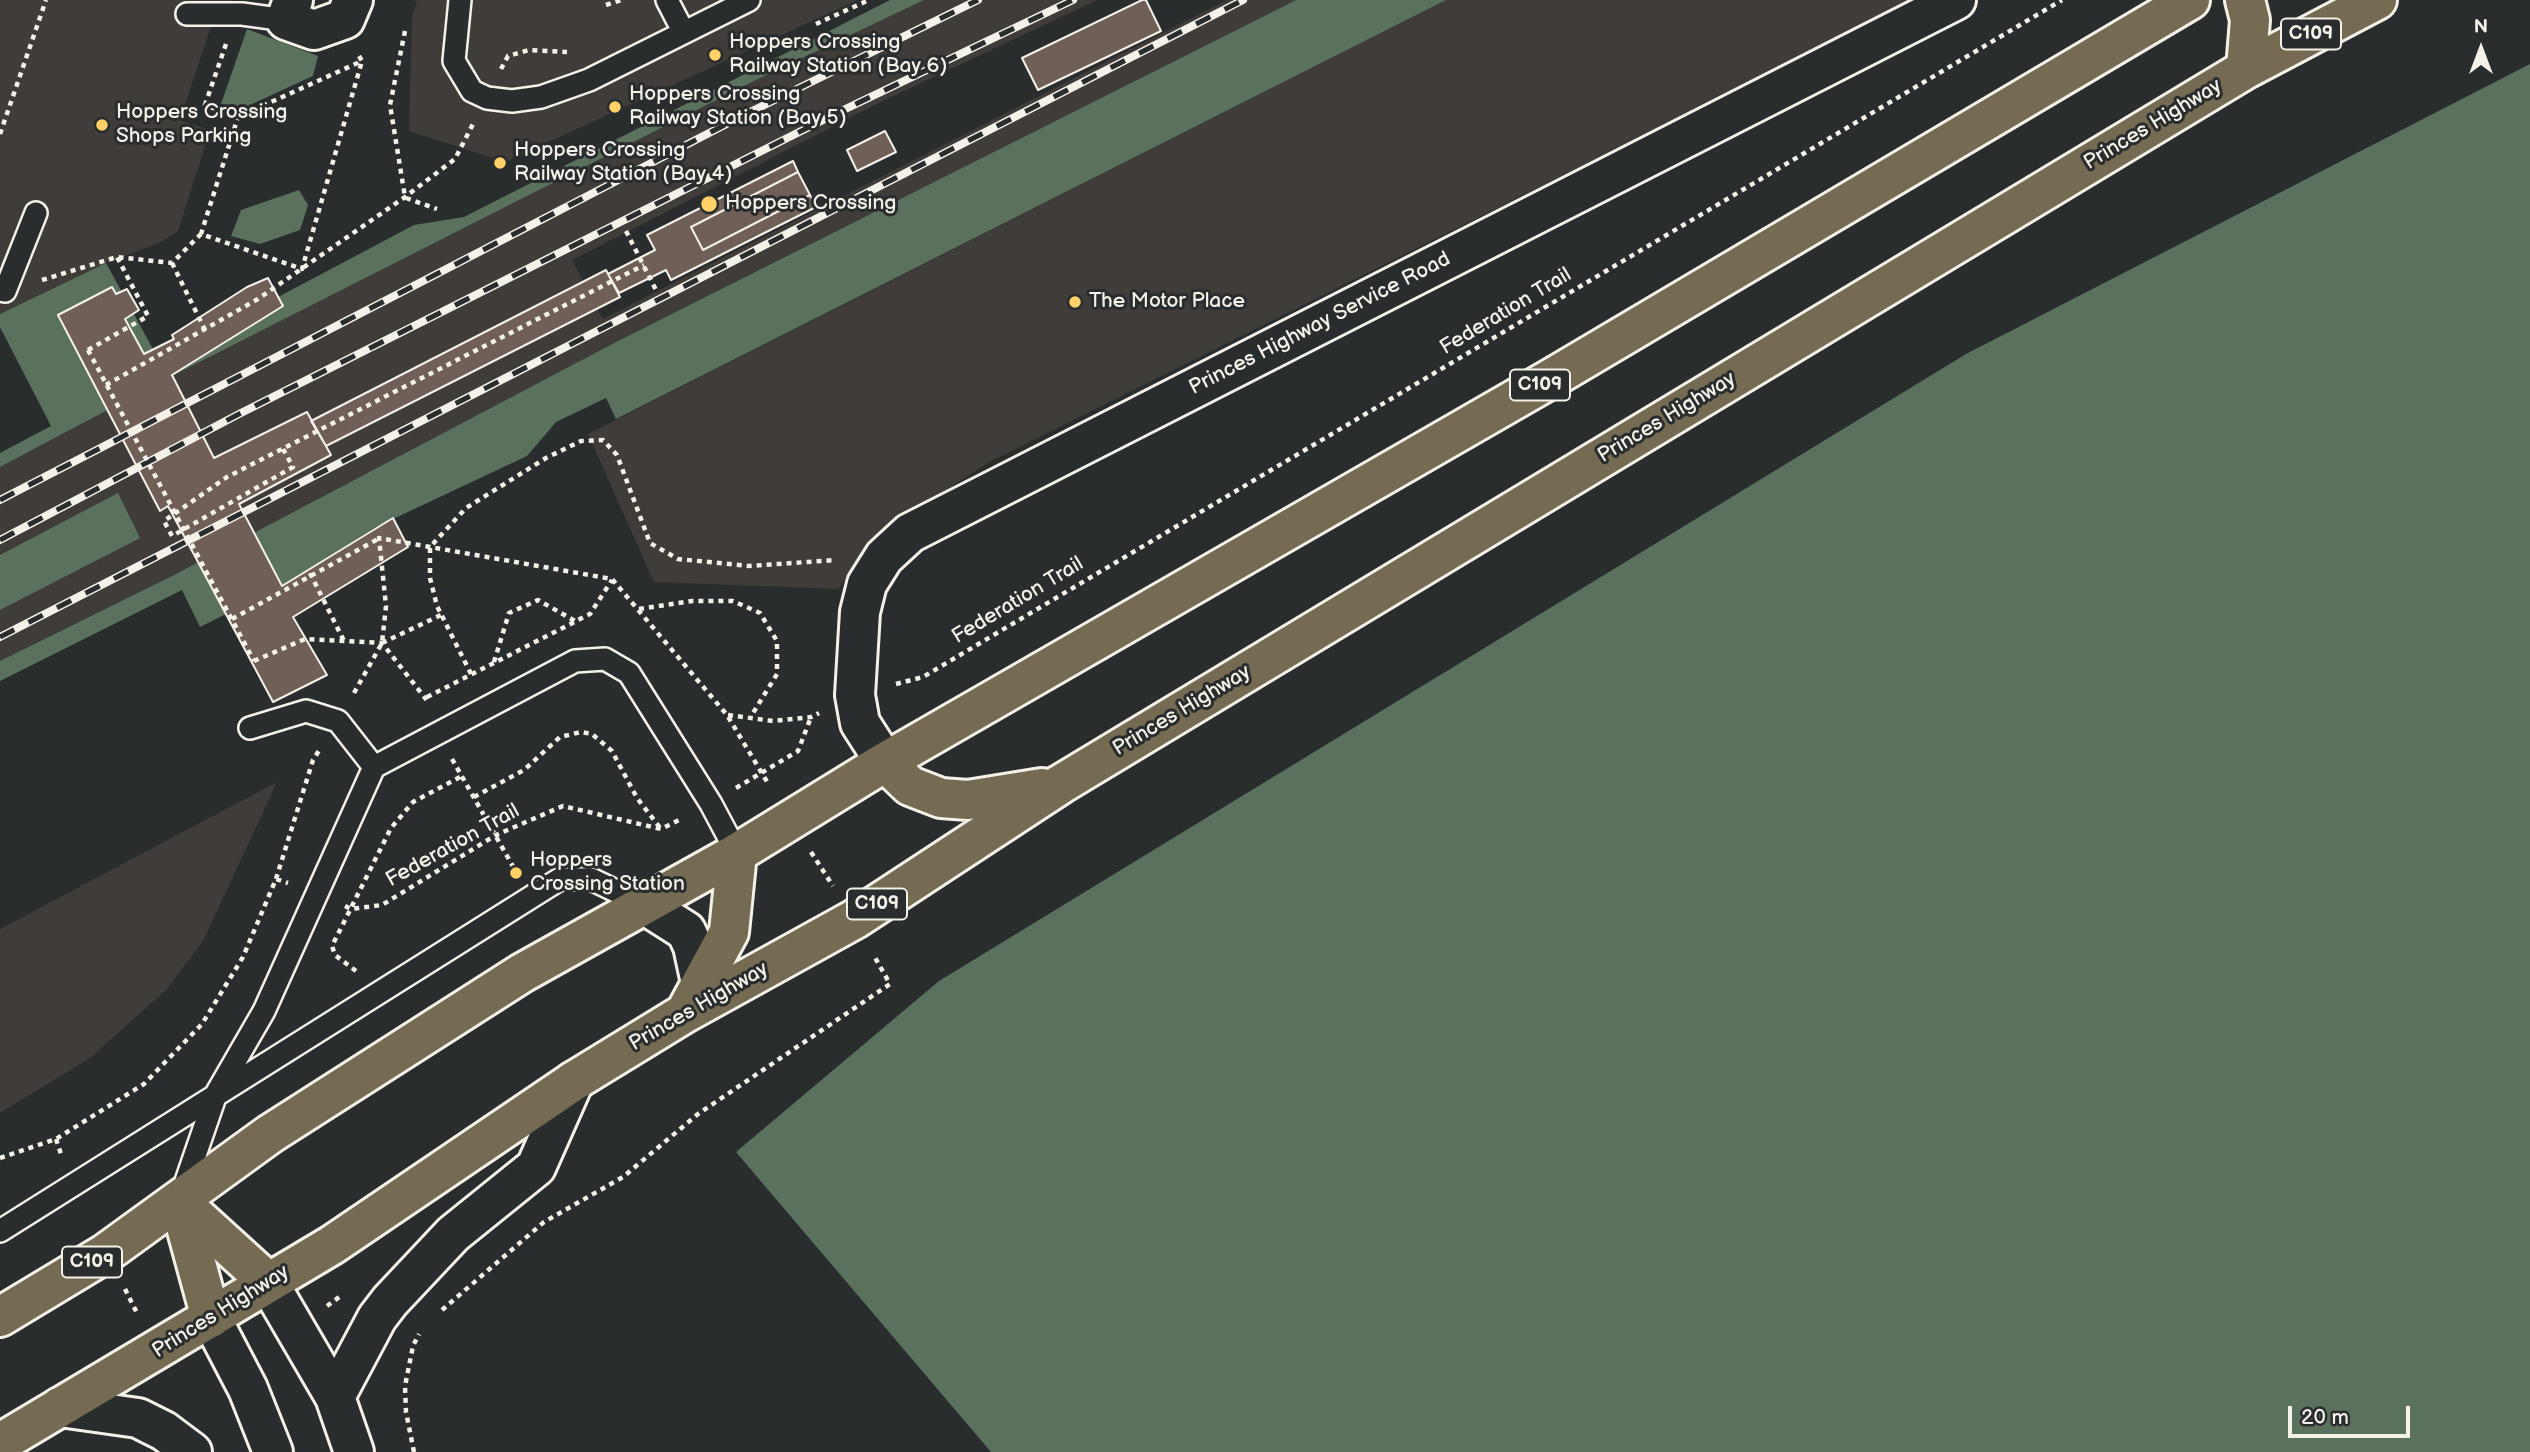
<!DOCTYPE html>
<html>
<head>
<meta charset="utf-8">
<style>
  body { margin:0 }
  #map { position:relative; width:2530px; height:1452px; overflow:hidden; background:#2a2d2e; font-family:"Balsamiq Sans",sans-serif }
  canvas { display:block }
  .north { position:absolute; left:2446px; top:14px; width:70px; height:70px; -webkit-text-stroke:5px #2a2d2e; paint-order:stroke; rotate:0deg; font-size:19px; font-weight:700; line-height:28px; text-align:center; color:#f4f1e8 }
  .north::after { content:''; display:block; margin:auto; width:24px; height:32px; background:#f4f1e8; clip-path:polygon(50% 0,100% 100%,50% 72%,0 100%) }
  .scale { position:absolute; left:2288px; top:1406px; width:122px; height:32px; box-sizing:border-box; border:4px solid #f4f1e8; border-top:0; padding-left:9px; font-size:21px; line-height:24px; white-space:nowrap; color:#f4f1e8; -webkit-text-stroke:5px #2a2d2e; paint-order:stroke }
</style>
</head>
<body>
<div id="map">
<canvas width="2530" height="1452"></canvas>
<div class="north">N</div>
<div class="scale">20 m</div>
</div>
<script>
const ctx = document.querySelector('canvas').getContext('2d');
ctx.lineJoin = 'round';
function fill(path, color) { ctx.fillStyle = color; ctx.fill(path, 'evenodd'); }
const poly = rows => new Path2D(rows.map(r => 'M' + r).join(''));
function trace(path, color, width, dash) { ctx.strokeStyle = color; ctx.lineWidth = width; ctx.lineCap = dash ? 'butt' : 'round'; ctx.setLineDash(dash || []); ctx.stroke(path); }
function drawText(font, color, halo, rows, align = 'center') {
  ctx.font = font + ' "Balsamiq Sans",sans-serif'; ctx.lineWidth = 6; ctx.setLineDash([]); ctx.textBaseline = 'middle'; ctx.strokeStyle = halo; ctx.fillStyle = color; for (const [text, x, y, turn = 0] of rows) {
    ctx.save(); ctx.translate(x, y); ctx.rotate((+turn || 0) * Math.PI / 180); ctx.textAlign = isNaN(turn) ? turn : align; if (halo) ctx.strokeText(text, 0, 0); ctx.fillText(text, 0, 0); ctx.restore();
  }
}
const built = poly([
  [0,0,232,0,210,29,180,120,210,130,178,231,161,242,106,263,0,314],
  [417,0,858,0,505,162,409,131,412,18],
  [924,0,1097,0,881,102,572,260,583,281,311,421,238,504,330,456,326,446,597,308,603,319,1227,0,1296,0,614,343,174,575,0,661,0,467,168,378,756,80],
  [1446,0,1914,0,989,462,911,513,866,549,838,589,654,582,588,434],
  [277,782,203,941,166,990,90,1058,0,1113,0,929]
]);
const green = poly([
  [890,0,924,0,756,80,168,378,0,467,0,453,51,426,0,327,0,314,106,263,159,360,414,225,464,217],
  [1296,0,1446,0,616,419,606,398,556,422,527,456,376,527,282,586,200,627,182,590,0,681,0,661,174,575,614,343],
  [247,29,318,56,313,76,239,110,221,104],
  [2530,64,2530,1452,991,1452,736,1152,939,981,1966,354],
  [299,190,308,205,300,230,260,244,231,236,241,210],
  [118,493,140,538,0,610,0,555]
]);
const building = poly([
  [1142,0,1146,0,1161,31,1038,90,1022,58,1142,0],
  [885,131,896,152,857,171,847,150,885,131],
  [793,161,798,172,691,227,703,250,810,195,816,207,671,280,666,270,619,293,608,274,655,250,647,235,793,161],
  [798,172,810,195,703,250,691,227,798,172],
  [606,270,620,297,326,446,311,421,606,270],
  [268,278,283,306,172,375,214,458,307,412,331,455,239,504,282,586,393,518,408,547,293,617,327,675,273,702,168,506,160,511,58,315,112,287,116,294,127,289,139,310,125,319,144,354,174,339,172,335,247,287,268,278]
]);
const path = poly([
  [606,5,621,0],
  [816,24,869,0],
  [405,31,390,105,405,197],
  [226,44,205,105,238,117],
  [359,56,362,61,238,117,201,234,302,269,362,61],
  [501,69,508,56,529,50,567,52],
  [0,134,46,0],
  [406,198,437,209],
  [626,231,657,292],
  [172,263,205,330],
  [42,280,117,257,172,263,201,234],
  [88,350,148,316,117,257],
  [106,385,258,299,405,197,455,159,473,124],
  [283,449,293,467,172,536,164,521,227,477,644,265],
  [309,576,311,575,344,641],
  [639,609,692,601,733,601,760,613,777,641,777,674,750,718],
  [232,619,378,539],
  [382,643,441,615],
  [254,661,305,639,382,643,429,703],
  [494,662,509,613,538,600,575,621],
  [471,674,437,606,430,578,430,547,466,508,546,458,581,441,603,440,617,455,650,543,678,559,749,566,836,560],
  [896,684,923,677,2062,0],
  [354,693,382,643,386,606,379,538,612,579,727,715,769,785],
  [427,697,590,614,612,580],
  [728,715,773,721,811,717,819,713],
  [452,759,515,870],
  [736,788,798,751,811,717],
  [474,797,524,770,560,737,581,732,592,734,612,751,637,798,661,829],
  [811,852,833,886],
  [276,879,313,760,320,749],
  [345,906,351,909,382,905,496,835,563,806,661,829,683,818],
  [356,971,335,955,332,946,391,828,413,802,462,776],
  [56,1139,61,1154],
  [0,1158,56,1139,144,1084,202,1024,243,957,276,879,288,883],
  [125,1289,138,1315],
  [327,1306,342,1295],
  [442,1310,544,1222,623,1177,698,1114,890,984,873,954],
  [414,1452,406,1412,405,1386,413,1346,419,1334]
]);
const lane = poly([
  [460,0,454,61,472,91,487,98,512,101,541,97,589,80,749,0],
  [667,0,683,31],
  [187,14,242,14,286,20],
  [0,290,5,291,36,213],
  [250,728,306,711,338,721,374,767],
  [182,1193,216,1094,264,1011,374,767,575,661,605,659,629,673,711,804,737,853],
  [0,1231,560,879,591,879,645,905]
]);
const street = poly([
  [293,0,286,20,314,30,345,19,353,0],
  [885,762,860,723,855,695,860,612,867,584,884,557,910,533,1956,0],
  [645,905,686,931,693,946,701,983]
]);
const secondary = poly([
  [268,1282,335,1397,354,1452],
  [211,1318,248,1389,273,1452],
  [335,1397,377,1318,390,1301,453,1234,536,1167,574,1081],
  [60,1407,138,1418,164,1431,192,1452]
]);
const highway = poly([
  [2245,0,2250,20,2246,69],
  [885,762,910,786,941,798,968,800,1042,788],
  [685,1013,729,932,737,853],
  [179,1201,211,1318],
  [179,1201,268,1282],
  [0,1317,106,1253,270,1134,522,973,737,853,885,762,1552,378,2190,0],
  [0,1443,332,1245,574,1081,685,1013,855,919,1061,784,2246,69,2377,0]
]);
const rail = poly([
  [0,500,740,117,978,0],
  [0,540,239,414,835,114,1073,0],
  [0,637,1243,0]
]);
const pathBridge = poly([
  [88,350,254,661]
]);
const markers = [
  [715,55,7,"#ffd166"],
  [615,107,7,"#ffd166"],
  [102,125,7,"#ffd166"],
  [500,163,7,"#ffd166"],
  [709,204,9,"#ffd166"],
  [1075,302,7,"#ffd166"],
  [516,873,7,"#ffd166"]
];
const shields = [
  [2311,34,60],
  [1540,385,60],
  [877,904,60],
  [92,1262,60]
];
const shieldNames = [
  ["C109",2311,34],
  ["C109",1540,385],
  ["C109",877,904],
  ["C109",92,1262]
];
const poiNames = [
  ["Hoppers Crossing",729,43],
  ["Railway Station (Bay 6)",729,67],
  ["Hoppers Crossing",629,95],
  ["Railway Station (Bay 5)",629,119],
  ["Hoppers Crossing",116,113],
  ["Shops Parking",116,137],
  ["Hoppers Crossing",514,151],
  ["Railway Station (Bay 4)",514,175],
  ["Hoppers Crossing",725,204],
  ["The Motor Place",1089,302],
  ["Hoppers",530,861],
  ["Crossing Station",530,885]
];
const streetNames = [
  ["Princes Highway",2153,125,-31],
  ["Federation Trail",1506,312,-31],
  ["Princes Highway Service Road",1320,324,-27],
  ["Princes Highway",1667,418,-31],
  ["Federation Trail",1018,601,-31],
  ["Princes Highway",1182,711,-31],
  ["Federation Trail",453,846,-29],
  ["Princes Highway",699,1007,-30],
  ["Princes Highway",221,1312,-32]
];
fill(built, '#3f3c3a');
fill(green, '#5a715e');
fill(building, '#6f5f56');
trace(building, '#f4f1e8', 2);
trace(lane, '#f4f1e8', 26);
trace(street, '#f4f1e8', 44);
trace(secondary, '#f4f1e8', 44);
trace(highway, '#f4f1e8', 44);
trace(path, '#f4f1e8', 4.5, [5, 5]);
trace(lane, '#2a2d2e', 21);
trace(street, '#2a2d2e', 38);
trace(secondary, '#2a2d2e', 38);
trace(highway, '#746b52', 38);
trace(rail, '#f4f1e8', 8);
trace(rail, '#2a2d2e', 5, [16]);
trace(pathBridge, '#f4f1e8', 4.5, [5, 5]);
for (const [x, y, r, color] of markers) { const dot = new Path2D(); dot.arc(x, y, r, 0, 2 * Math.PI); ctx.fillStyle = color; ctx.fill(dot); trace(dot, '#2a2d2e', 2.5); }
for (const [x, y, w] of shields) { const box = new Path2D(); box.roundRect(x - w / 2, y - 15.5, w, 31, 5); ctx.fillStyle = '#2a2d2e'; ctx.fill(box); trace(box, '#f4f1e8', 2); }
drawText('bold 19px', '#f4f1e8', null, shieldNames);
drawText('21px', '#f4f1e8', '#2a2d2e', poiNames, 'left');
drawText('21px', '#f4f1e8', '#2a2d2e', streetNames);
</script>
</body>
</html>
